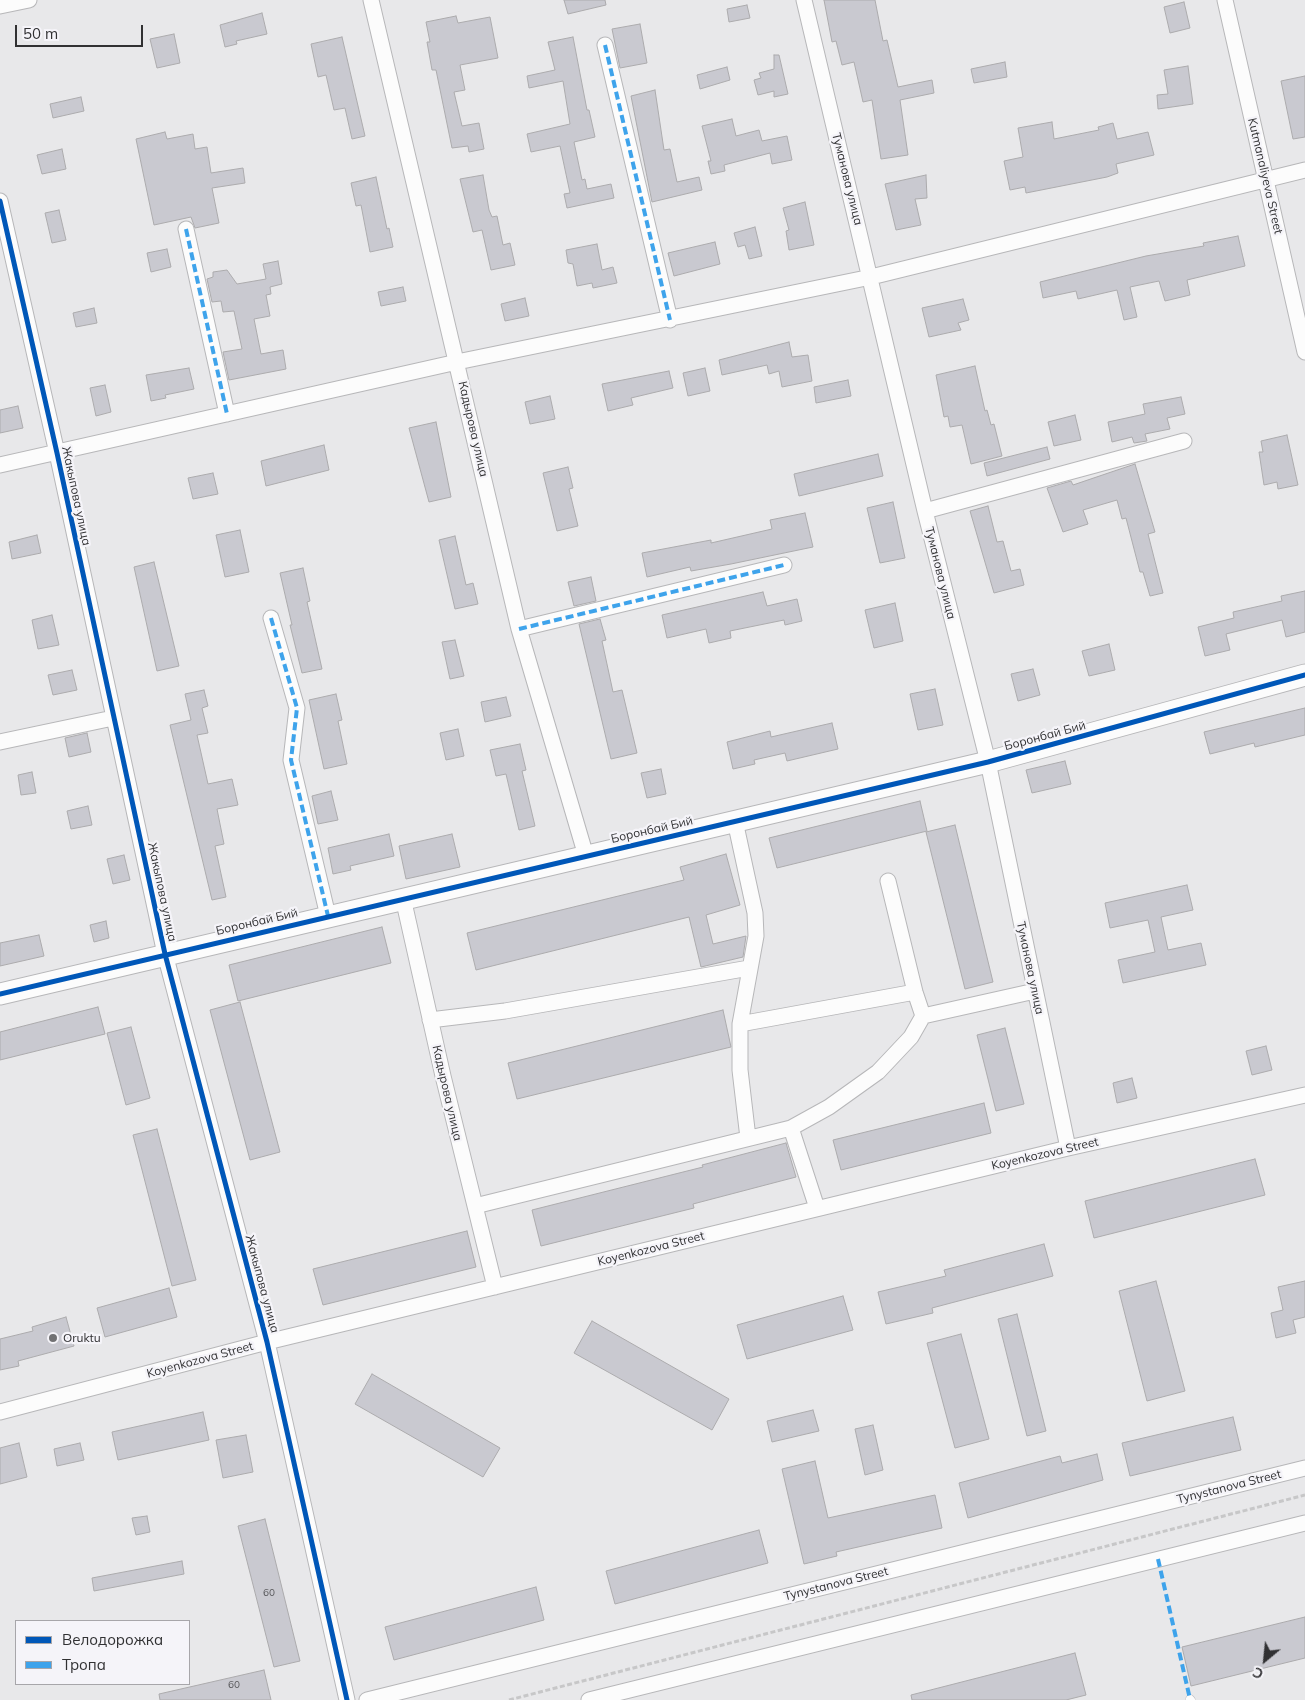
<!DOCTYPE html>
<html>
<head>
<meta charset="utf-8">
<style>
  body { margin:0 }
  #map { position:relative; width:1305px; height:1700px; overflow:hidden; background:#e8e8ea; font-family:Mulish,sans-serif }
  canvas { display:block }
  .legend { position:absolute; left:15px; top:1620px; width:175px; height:65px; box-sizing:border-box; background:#f5f4f9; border:1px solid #a7a6aa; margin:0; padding:6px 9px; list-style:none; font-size:15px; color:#313133 }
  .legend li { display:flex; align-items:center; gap:10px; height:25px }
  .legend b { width:25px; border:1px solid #a7a6aa }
  .north { position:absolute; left:1240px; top:1635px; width:50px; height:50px; -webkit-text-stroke:4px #f5f4f9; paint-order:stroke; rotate:208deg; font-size:14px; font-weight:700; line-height:20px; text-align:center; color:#313133 }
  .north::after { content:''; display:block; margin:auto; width:18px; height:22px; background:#313133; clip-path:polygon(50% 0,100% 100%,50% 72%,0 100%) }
  .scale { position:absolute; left:15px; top:25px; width:128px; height:22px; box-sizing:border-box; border:2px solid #313133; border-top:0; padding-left:6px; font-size:15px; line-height:18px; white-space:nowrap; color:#313133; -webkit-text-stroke:4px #f5f4f9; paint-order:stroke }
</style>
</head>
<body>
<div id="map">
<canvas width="1305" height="1700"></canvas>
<ul class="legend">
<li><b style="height:6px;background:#0057b8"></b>Велодорожка</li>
<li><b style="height:6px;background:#3ea3eb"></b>Тропа</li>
</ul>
<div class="north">С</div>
<div class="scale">50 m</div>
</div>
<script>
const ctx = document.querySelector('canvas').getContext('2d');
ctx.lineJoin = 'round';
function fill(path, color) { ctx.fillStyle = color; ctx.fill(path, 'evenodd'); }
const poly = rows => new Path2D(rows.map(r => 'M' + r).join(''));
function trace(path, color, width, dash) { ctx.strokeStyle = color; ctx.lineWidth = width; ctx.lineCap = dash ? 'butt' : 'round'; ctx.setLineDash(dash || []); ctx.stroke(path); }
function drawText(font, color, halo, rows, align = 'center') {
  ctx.font = font + ' Mulish,sans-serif'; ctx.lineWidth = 4.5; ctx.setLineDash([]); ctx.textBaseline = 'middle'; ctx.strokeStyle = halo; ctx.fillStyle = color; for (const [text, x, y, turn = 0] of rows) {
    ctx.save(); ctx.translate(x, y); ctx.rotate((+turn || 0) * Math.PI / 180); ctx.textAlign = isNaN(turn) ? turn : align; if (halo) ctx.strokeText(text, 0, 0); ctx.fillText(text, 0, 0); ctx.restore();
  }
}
const building = poly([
  [564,0,605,0,606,5,568,14,564,0],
  [824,0,875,0,883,41,887,40,898,87,932,80,934,93,900,100,908,155,881,159,872,100,863,102,854,62,842,65,836,41,832,42,824,0],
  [1184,2,1190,28,1170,33,1164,7,1184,2],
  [747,5,750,18,729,22,727,9,747,5],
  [262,13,267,34,236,41,237,44,225,47,220,25,262,13],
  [456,16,458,23,490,17,498,58,460,65,465,90,454,92,462,126,479,123,484,149,469,152,468,146,452,148,436,70,432,70,427,42,430,42,426,22,456,16],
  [640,24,647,63,620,68,612,29,640,24],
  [174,34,180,63,157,68,150,39,174,34],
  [342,37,365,136,352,139,345,108,334,110,326,75,318,77,311,44,342,37],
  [573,37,587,110,589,110,595,137,574,142,582,180,585,179,587,189,611,184,614,198,567,208,564,194,570,193,560,146,531,152,527,134,570,124,563,81,529,88,527,76,555,70,548,42,573,37],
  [774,55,779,55,788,94,774,97,774,91,758,95,754,80,761,78,759,73,774,69,774,55],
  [1005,62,1007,77,974,83,971,69,1005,62],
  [1188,66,1193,104,1158,109,1157,95,1168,94,1164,70,1188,66],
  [727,67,730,80,700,89,697,75,727,67],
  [1305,76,1305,137,1293,139,1281,81,1305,76],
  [655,90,664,150,670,149,677,182,699,177,702,190,652,202,631,96,655,90],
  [81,97,84,111,53,118,50,104,81,97],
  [732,119,736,136,759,130,762,141,787,136,792,160,772,164,770,153,724,165,725,171,711,174,708,161,711,161,702,126,732,119],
  [1052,122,1054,139,1099,130,1098,127,1113,123,1117,139,1148,132,1154,155,1116,164,1118,173,1107,177,1026,193,1025,187,1010,190,1004,161,1023,157,1018,128,1052,122],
  [165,132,167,139,193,134,195,149,207,147,211,173,243,168,245,183,212,188,219,223,195,228,191,217,154,225,136,139,165,132],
  [62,149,66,169,42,174,37,155,62,149],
  [483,175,489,210,492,217,497,216,503,245,510,243,515,265,491,270,482,230,473,232,460,179,483,175],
  [926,175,927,198,915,199,921,225,896,230,885,184,926,175],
  [376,177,387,229,389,228,393,247,370,252,361,205,356,206,351,183,376,177],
  [805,202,814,245,789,250,786,231,789,230,783,208,805,202],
  [59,210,66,240,52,243,45,213,59,210],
  [755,227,762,256,749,259,745,245,738,247,734,233,755,227],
  [1238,236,1245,266,1187,280,1190,295,1165,301,1159,281,1130,287,1137,317,1124,320,1117,290,1078,299,1076,291,1043,298,1040,282,1146,256,1204,246,1203,243,1238,236],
  [715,242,720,264,674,276,668,253,715,242],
  [597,244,602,270,613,267,617,283,593,288,592,283,577,286,573,264,568,263,566,250,597,244],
  [167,249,171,267,151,272,147,253,167,249],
  [278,261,282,284,270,287,271,294,266,295,270,316,254,319,261,354,283,350,286,369,229,380,223,352,242,349,234,311,223,312,221,301,212,302,207,279,213,277,213,272,227,270,237,284,266,279,263,264,278,261],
  [403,287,406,301,381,306,378,292,403,287],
  [525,298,529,316,505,321,501,304,525,298],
  [963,299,969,320,958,323,961,330,929,337,922,308,963,299],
  [94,308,97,323,76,327,73,313,94,308],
  [789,342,792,357,808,355,812,381,782,387,779,371,769,374,767,365,722,375,719,360,789,342],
  [975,366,985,411,987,410,991,425,994,424,1002,456,971,464,962,425,950,427,948,416,944,417,936,375,975,366],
  [189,368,194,389,165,395,166,398,151,401,146,375,189,368],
  [705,368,710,391,688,396,683,373,705,368],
  [669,371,673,388,631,398,633,405,608,411,602,384,669,371],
  [848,380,851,396,816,403,814,387,848,380],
  [105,385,111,412,96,416,90,388,105,385],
  [550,396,555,419,530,424,525,402,550,396],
  [1181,397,1185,414,1167,418,1170,429,1145,434,1147,441,1134,443,1132,437,1112,442,1108,422,1145,414,1143,404,1181,397],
  [18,406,23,428,0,433,0,410,18,406],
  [1075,415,1081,440,1054,446,1048,422,1075,415],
  [436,422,451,497,429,502,409,428,436,422],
  [1287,435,1298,485,1278,489,1277,482,1264,485,1259,452,1263,452,1261,441,1287,435],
  [324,445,329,470,266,486,261,461,324,445],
  [1047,447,1050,459,987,476,984,463,1047,447],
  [878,454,883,476,799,496,794,474,878,454],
  [1135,464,1155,532,1148,534,1163,593,1150,596,1143,572,1140,572,1126,518,1122,519,1117,500,1083,510,1088,524,1063,532,1047,488,1071,481,1073,485,1135,464],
  [568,467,573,488,569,489,578,526,557,531,543,473,568,467],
  [213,473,218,494,193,499,188,478,213,473],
  [893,502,905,558,880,563,867,508,893,502],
  [988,506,997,542,1003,541,1011,571,1020,569,1024,585,994,593,970,511,988,506],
  [805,513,813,547,731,564,691,571,690,567,647,577,642,553,711,540,711,543,772,529,770,520,805,513],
  [240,530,249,572,225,577,216,535,240,530],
  [37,535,41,553,12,559,9,542,37,535],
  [455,536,466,585,473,583,478,604,455,609,439,540,455,536],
  [154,562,179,666,157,671,134,567,154,562],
  [303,568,310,601,307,602,322,669,302,673,290,625,292,625,280,573,303,568],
  [591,577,596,601,574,606,568,582,591,577],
  [1305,591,1305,632,1286,637,1282,620,1226,634,1230,650,1205,656,1198,627,1234,618,1233,612,1282,601,1281,596,1305,591],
  [763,592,767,606,797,599,802,621,785,625,784,620,730,631,731,638,709,643,706,629,667,638,662,615,763,592],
  [895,603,903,641,874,648,865,610,895,603],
  [52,615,59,645,38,649,32,620,52,615],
  [600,619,606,640,602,641,613,692,622,690,637,753,611,759,579,624,600,619],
  [455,640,464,676,450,679,442,642,455,640],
  [1109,644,1115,670,1089,676,1082,651,1109,644],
  [1033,669,1040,695,1018,701,1011,674,1033,669],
  [72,670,77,690,53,695,48,675,72,670],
  [935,689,943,725,918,730,910,694,935,689],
  [204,690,208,706,202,708,208,733,197,735,208,784,232,779,238,805,217,809,224,844,215,846,226,897,212,900,170,725,191,720,185,694,204,690],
  [336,694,342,720,338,721,347,764,324,769,309,700,336,694],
  [506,697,511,716,485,722,481,702,506,697],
  [1305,708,1305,735,1255,747,1254,743,1210,754,1204,732,1305,708],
  [832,723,838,749,787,761,785,753,754,760,755,764,733,769,727,742,770,731,771,737,832,723],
  [458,729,464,756,446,760,440,733,458,729],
  [87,733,91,752,69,757,65,738,87,733],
  [520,744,526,770,522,771,535,826,519,830,506,774,496,776,490,750,520,744],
  [1065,761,1071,784,1032,793,1026,770,1065,761],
  [661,769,666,794,647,798,641,773,661,769],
  [32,772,36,793,21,795,18,775,32,772],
  [331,791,338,820,318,824,312,796,331,791],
  [920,801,927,831,777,868,769,838,920,801],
  [88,806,92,825,71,829,67,811,88,806],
  [955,825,993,982,965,989,926,832,955,825],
  [389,834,394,856,350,866,351,870,333,874,328,848,389,834],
  [452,834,460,867,406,879,399,846,452,834],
  [726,854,740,905,706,915,713,944,746,936,743,957,701,967,689,917,476,970,467,933,684,880,680,867,726,854],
  [124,855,130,880,113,884,107,859,124,855],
  [1187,885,1193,910,1161,917,1168,950,1201,943,1206,965,1123,983,1118,960,1155,952,1148,920,1110,928,1105,903,1187,885],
  [106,921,109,938,94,942,90,925,106,921],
  [382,927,391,963,238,1001,229,965,382,927],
  [39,935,44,956,0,966,0,943,39,935],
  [240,1002,280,1152,250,1160,210,1010,240,1002],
  [98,1007,105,1034,0,1060,0,1032,98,1007],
  [723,1010,731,1047,517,1099,508,1063,723,1010],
  [131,1027,150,1098,126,1105,107,1033,131,1027],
  [1005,1028,1024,1104,996,1111,977,1035,1005,1028],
  [1266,1046,1272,1070,1252,1075,1246,1051,1266,1046],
  [1132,1078,1137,1098,1117,1103,1113,1083,1132,1078],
  [984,1103,991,1133,841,1170,833,1140,984,1103],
  [157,1129,196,1280,172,1286,133,1135,157,1129],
  [786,1143,796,1177,693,1204,694,1208,541,1246,532,1210,703,1167,702,1165,786,1143],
  [1255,1159,1265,1195,1094,1238,1085,1201,1255,1159],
  [467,1231,476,1267,323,1305,313,1269,467,1231],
  [1044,1244,1053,1276,932,1308,933,1313,886,1324,878,1292,946,1276,944,1270,1044,1244],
  [1156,1281,1185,1391,1147,1401,1119,1291,1156,1281],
  [1305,1281,1305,1317,1293,1320,1296,1333,1276,1338,1271,1313,1283,1310,1278,1287,1305,1281],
  [169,1288,177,1317,105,1337,97,1308,169,1288],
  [843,1296,853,1330,747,1359,737,1325,843,1296],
  [1017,1314,1046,1431,1027,1436,998,1319,1017,1314],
  [66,1317,74,1346,18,1361,19,1366,0,1370,0,1339,33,1331,32,1327,66,1317],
  [592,1321,729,1399,712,1430,574,1353,592,1321],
  [961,1334,989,1439,955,1448,927,1343,961,1334],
  [372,1374,500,1448,483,1477,355,1404,372,1374],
  [813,1410,819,1431,772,1442,767,1421,813,1410],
  [203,1412,209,1440,118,1460,112,1432,203,1412],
  [1233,1417,1241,1450,1130,1476,1122,1443,1233,1417],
  [873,1425,883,1470,865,1475,855,1429,873,1425],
  [246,1435,253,1472,223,1478,216,1440,246,1435],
  [19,1443,27,1477,0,1484,0,1448,19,1443],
  [80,1443,84,1460,57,1466,54,1449,80,1443],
  [1097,1454,1103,1480,968,1518,959,1483,1060,1456,1062,1463,1097,1454],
  [815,1461,828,1518,935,1495,942,1528,836,1552,837,1556,804,1564,782,1469,815,1461],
  [147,1516,150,1532,136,1535,132,1518,147,1516],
  [265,1519,300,1661,274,1667,238,1526,265,1519],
  [759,1530,768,1563,615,1604,606,1571,759,1530],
  [182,1561,184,1574,94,1591,92,1578,182,1561],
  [536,1587,544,1620,394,1660,385,1627,536,1587],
  [1305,1617,1305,1658,1191,1686,1182,1647,1305,1617],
  [1075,1653,1086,1695,1066,1700,912,1700,911,1695,1075,1653],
  [264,1670,271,1700,160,1700,159,1694,264,1670]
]);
const path = poly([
  [509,1700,1305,1495]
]);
const lane = poly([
  [1190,1699,1191,1700]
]);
const street = poly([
  [371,0,519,629,586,856],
  [804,0,925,511,988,762,1068,1148],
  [1225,0,1305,352],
  [0,6,29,0],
  [605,45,670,320],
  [0,201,57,453,165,954,267,1342,347,1700],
  [186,229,227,414],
  [0,465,457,362,871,277,1305,170],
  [925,511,1184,441],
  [271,618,297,708,291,760,328,916],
  [519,629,784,565],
  [0,742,113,718],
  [735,821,755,913,756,936,740,1024,740,1070,748,1138],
  [888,881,915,992,923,1016,1035,991],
  [403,898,443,1076,495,1287],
  [430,1020,505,1011,749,968],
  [740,1024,915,992],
  [791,1128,817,1208],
  [475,1206,791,1128,829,1107,878,1072,911,1037,923,1016],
  [0,1412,267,1342,1068,1148,1305,1095],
  [367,1700,1305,1468],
  [589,1700,1305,1523]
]);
const secondary = poly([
  [0,994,988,762,1305,675]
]);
const quiet = poly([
  [605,45,670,320],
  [186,229,227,414],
  [271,618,297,708,291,760,328,916],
  [519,629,784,565],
  [1158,1559,1190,1699]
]);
const cycleway = poly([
  [0,201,57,453,165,954,267,1342,347,1700],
  [0,994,988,762,1305,675]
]);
const markers = [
  [53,1338,5,"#717173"]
];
const numberNames = [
  ["60",269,1593],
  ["60",234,1685]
];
const streetNames = [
  ["Kutmanaliyeva Street",1265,176,77],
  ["Туманова улица",847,179,76],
  ["Кадырова улица",473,429,77],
  ["Жакыпова улица",76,496,78],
  ["Туманова улица",940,573,76],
  ["Боронбай Бий",1045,736,-15],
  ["Боронбай Бий",652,830,-13],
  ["Жакыпова улица",162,892,78],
  ["Боронбай Бий",257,922,-13],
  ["Туманова улица",1030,968,78],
  ["Кадырова улица",447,1093,77],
  ["Koyenkozova Street",1045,1154,-13],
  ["Koyenkozova Street",651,1249,-14],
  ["Жакыпова улица",262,1284,75],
  ["Koyenkozova Street",200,1360,-15],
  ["Tynystanova Street",1229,1487,-14],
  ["Tynystanova Street",836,1584,-14]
];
const poiNames = [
  ["Oruktu",63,1338]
];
fill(building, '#c9c9d0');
trace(building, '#acabad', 1);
trace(lane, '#b7b7b9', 9);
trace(street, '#b7b7b9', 17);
trace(secondary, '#b7b7b9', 23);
trace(path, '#c7c7c8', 3, [5, 2.5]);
trace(lane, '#fcfcfc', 8);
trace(street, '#fcfcfc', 15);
trace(secondary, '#fcfcfc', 21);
trace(quiet, '#3ea3eb', 4, [8, 4]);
trace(cycleway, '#0057b8', 5);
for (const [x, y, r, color] of markers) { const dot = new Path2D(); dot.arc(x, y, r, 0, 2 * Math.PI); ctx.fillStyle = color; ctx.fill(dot); trace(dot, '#f5f4f9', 2); }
drawText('10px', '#57575a', null, numberNames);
drawText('12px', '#313133', '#f5f4f9', streetNames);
drawText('12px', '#313133', '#f5f4f9', poiNames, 'left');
</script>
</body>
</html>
